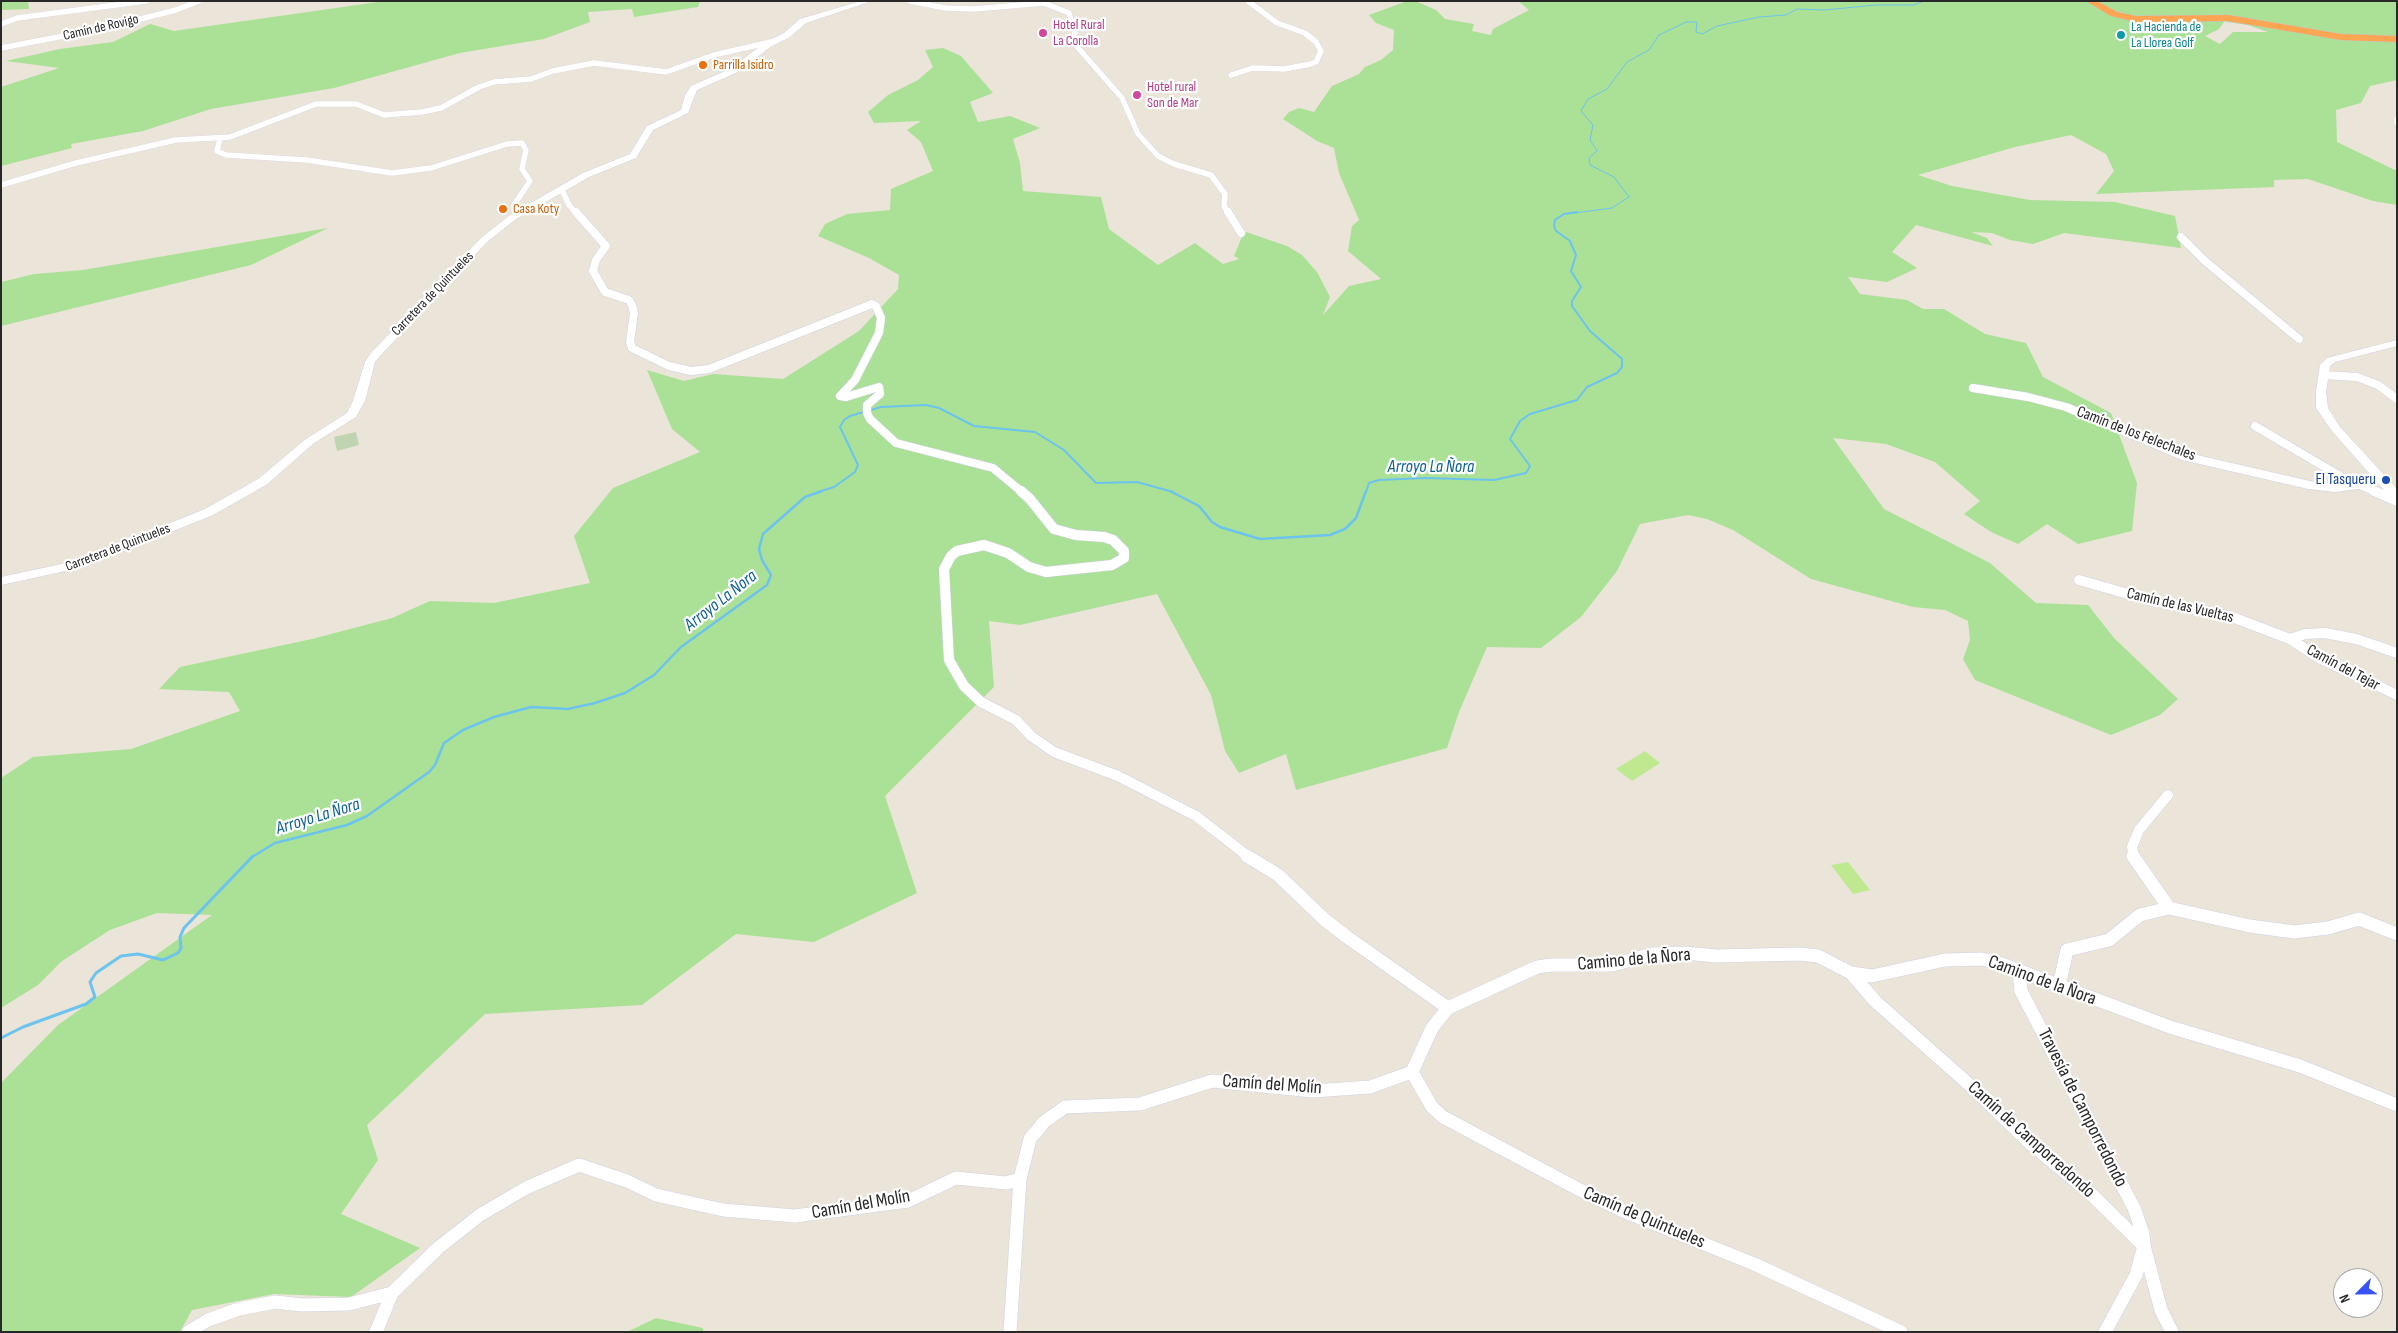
<!DOCTYPE html>
<html>
<head>
<meta charset="utf-8">
<style>
  body { margin:0 }
  #map { position:relative; width:2398px; height:1333px; overflow:hidden; background:#ebe4d9; font-family:"Sofia Sans Condensed",sans-serif }
  canvas { display:block }
  .frame { position:absolute; inset:0; border:2px solid #282828; pointer-events:none }
  .north { position:absolute; left:2333px; top:1268px; width:50px; height:50px; box-sizing:border-box; background:#fff; border:1px solid #a9a9a9; border-radius:50%; rotate:247deg; font-size:14px; font-weight:700; line-height:20px; text-align:center; color:#282828 }
  .north::after { content:''; display:block; margin:auto; width:18px; height:22px; background:#3952f8; clip-path:polygon(50% 0,100% 100%,50% 72%,0 100%) }
</style>
</head>
<body>
<div id="map">
<canvas width="2398" height="1333"></canvas>
<div class="frame"></div>
<div class="north">N</div>
</div>
<script>
const ctx = document.querySelector('canvas').getContext('2d');
ctx.lineJoin = 'round';
function fill(path, color) { ctx.fillStyle = color; ctx.fill(path, 'evenodd'); }
const poly = rows => new Path2D(rows.map(r => 'M' + r).join(''));
function trace(path, color, width, dash) { ctx.strokeStyle = color; ctx.lineWidth = width; ctx.lineCap = dash ? 'butt' : 'round'; ctx.setLineDash(dash || []); ctx.stroke(path); }
function drawText(font, color, halo, rows, align = 'center') {
  ctx.font = font + ' "Sofia Sans Condensed",sans-serif'; ctx.lineWidth = 4.5; ctx.setLineDash([]); ctx.textBaseline = 'middle'; ctx.strokeStyle = halo; ctx.fillStyle = color; for (const [text, x, y, turn = 0] of rows) {
    ctx.save(); ctx.translate(x, y); ctx.rotate((+turn || 0) * Math.PI / 180); ctx.textAlign = isNaN(turn) ? turn : align; if (halo) ctx.strokeText(text, 0, 0); ctx.fillText(text, 0, 0); ctx.restore();
  }
}
const green = poly([
  [1,1,28,1,29,9,1,10],
  [385,1,700,1,698,7,634,17,632,9,588,12,590,22,544,39,460,53,334,88,211,109,143,131,71,144,72,148,1,166,1,87,59,68,6,61,60,49,113,42,150,24,174,31],
  [1407,1,1415,1,1436,10,1445,19,1474,24,1472,31,1491,35,1493,29,1529,10,1518,1,2397,1,2397,80,2370,86,2361,103,2336,110,2337,142,2397,171,2397,205,2373,201,2308,179,2274,180,2274,187,2096,194,2114,171,2106,154,2071,135,2015,147,1918,175,1952,186,2030,200,2115,202,2175,216,2181,248,2064,233,2033,244,2010,240,1992,233,1971,232,1987,238,1993,246,1916,225,1892,252,1917,268,1887,282,1848,277,1860,294,1907,300,1923,309,1944,309,1985,334,2026,343,2043,377,2111,413,2137,483,2132,531,2078,544,2047,524,2018,544,1991,532,1964,514,1980,501,1935,462,1886,444,1833,438,1884,509,1990,563,2036,603,2088,605,2114,638,2178,699,2160,715,2111,735,1975,680,1963,659,1970,640,1968,621,1945,610,1913,607,1811,579,1733,530,1707,519,1688,515,1640,524,1617,571,1581,617,1541,648,1487,647,1459,712,1447,748,1296,790,1286,754,1239,773,1225,751,1211,695,1157,594,1020,625,989,621,994,687,885,796,917,893,814,942,736,934,642,1005,485,1014,367,1125,378,1160,341,1214,420,1248,351,1297,274,1294,192,1310,180,1332,1,1332,1,1083,58,1025,212,915,157,913,110,930,62,961,38,985,1,1008,1,778,33,757,131,749,240,711,229,692,159,689,180,667,312,639,392,618,430,601,494,603,590,583,574,536,613,488,700,452,672,429,647,370,684,381,713,374,783,379,859,331,898,289,899,275,869,258,818,236,825,224,847,214,890,210,891,189,933,171,921,142,907,130,921,121,874,123,868,112,888,95,918,80,933,67,925,50,943,48,961,56,993,93,970,102,978,122,1010,116,1040,128,1013,139,1020,163,1023,191,1101,197,1109,229,1158,265,1195,243,1223,264,1239,259,1234,256,1241,239,1246,232,1287,246,1302,255,1317,272,1330,297,1323,315,1349,286,1381,279,1348,251,1352,226,1359,220,1339,173,1334,148,1317,141,1283,119,1289,112,1299,108,1314,112,1332,86,1359,74,1365,67,1381,60,1393,50,1394,30,1376,23,1369,15],
  [2222,16,2227,22,2248,25,2268,32,2233,32,2220,44,2205,36,2219,29,2224,22],
  [328,228,251,265,1,326,1,282,34,274,83,270],
  [656,1318,703,1328,703,1332,627,1332]
]);
const cemetery = poly([
  [356,432,359,445,337,451,334,437]
]);
const pitch = poly([
  [1645,751,1660,763,1632,781,1616,769],
  [1848,862,1870,890,1853,894,1831,865]
]);
const streamFar3 = poly([
  [1567,214,1612,208,1629,197,1614,177,1590,165,1589,158,1597,151,1590,140,1593,125,1581,111,1588,99,1607,89,1627,62,1649,50,1659,35,1686,22,1697,22,1696,32,1702,34,1717,26,1759,17,1786,15,1797,9,1824,10,1876,5,1914,5,1924,1]
]);
const streamFar2 = poly([
  [818,492,834,487,855,472,858,465,840,427,844,420,850,416,881,407,926,405,939,408,974,426,1035,432,1064,450,1096,483,1137,482,1173,492],
  [1366,492,1369,483,1379,480,1425,478,1494,480,1526,473,1530,466,1510,439,1520,421,1530,414,1577,400,1587,387,1617,373,1622,367,1622,359,1590,331,1572,306,1572,301,1581,287,1571,271,1576,255,1570,241,1556,231,1554,226,1555,220,1564,214,1577,212]
]);
const streamFar1 = poly([
  [1170,491,1199,506,1212,522,1220,527,1260,539,1330,535,1345,529,1356,518,1366,491],
  [252,857,275,843,347,825,367,816,429,772,435,765,444,743,463,730,494,717,531,707,568,709,595,703,625,693,654,675,681,647,767,585,771,575,762,560,759,549,763,534,805,497,822,491]
]);
const stream = poly([
  [1,1038,23,1027,86,1004,95,997,90,982,96,973,121,956,138,954,163,960,178,953,181,948,180,937,184,928,253,856]
]);
const streetFar3 = poly([
  [910,1,945,8,974,9,1044,3,1069,13,1075,32,1073,42,1122,98,1138,134,1158,156,1174,164,1211,175,1225,194,1224,206,1229,214],
  [1,24,17,18,146,1],
  [1,48,105,28,176,10,199,1],
  [1231,75,1253,68,1284,69,1311,64,1316,62,1321,51,1316,42,1305,33,1277,23,1248,1],
  [2397,119,2397,123],
  [220,139,217,151,226,155,307,160,392,173,431,168,507,144,522,143,526,150,522,169,530,181,514,205,525,209],
  [1,185,76,163,176,140,230,137,316,104,356,104,384,115,422,112,441,108,479,87,494,82,531,79,553,71,594,63,666,72,714,55,775,41],
  [562,190,569,205,577,214]
]);
const streetFar2 = poly([
  [576,212,606,246,596,260,593,271,605,292,629,300,632,305,634,313,630,342,632,348,669,366,691,371,709,369,872,304,876,306,881,318,879,333,855,380,840,396,846,397,879,387,880,394,867,405,867,413,870,419,896,443,993,468,1022,492],
  [1228,212,1241,233],
  [2181,237,2205,261,2299,339],
  [2323,375,2357,377,2378,385,2397,399],
  [1973,388,2028,397,2066,407,2183,456,2309,485,2335,488,2357,485],
  [2255,426,2345,479,2377,492]
]);
const streetFar1 = poly([
  [1021,491,1030,499,1054,529,1076,535,1104,537,1113,540,1124,551,1124,558,1112,565,1046,572,1029,567,1008,553,984,545,957,551,951,556,944,569,949,660,964,686,981,702,1016,720,1031,736,1054,752,1118,776,1196,816,1249,857],
  [2374,491,2397,501],
  [2079,580,2149,600,2232,617,2290,639,2305,634,2325,633,2356,639,2397,653],
  [2290,639,2319,658,2397,695],
  [2134,857,2132,847,2139,830,2168,795]
]);
const street = poly([
  [1247,856,1278,875,1325,920,1347,937,1448,1008],
  [2133,856,2169,908],
  [2019,971,2021,991,2134,1208,2143,1234,2144,1246,2136,1275,2105,1332],
  [1851,973,1875,1001,1973,1088,2031,1144,2090,1193,2144,1246,2161,1310,2172,1332],
  [2059,986,2067,950,2109,940,2140,915,2169,908,2250,926,2294,932,2328,928,2359,919,2397,934],
  [1412,1072,1432,1107,1443,1117,1578,1189,1623,1211,1754,1264,1901,1332],
  [188,1332,208,1320,239,1309,275,1302,302,1305,349,1304,392,1293],
  [376,1332,392,1293,438,1248,480,1215,526,1188,579,1165,627,1181,656,1195,723,1210,795,1216,908,1201,956,1178,1006,1183,1020,1179,1030,1139,1044,1122,1065,1107,1140,1104,1212,1081,1313,1091,1370,1087,1412,1072,1432,1028,1448,1008,1537,967,1552,965,1612,965,1652,954,1685,953,1716,956,1800,954,1818,956,1851,973,1872,976,1945,960,1981,959,1999,963,2170,1027,2300,1066,2397,1105],
  [1010,1332,1020,1179]
]);
const secondary = poly([
  [861,1,872,1,806,23,790,37,770,47,738,72,697,90,688,113,653,130,636,158,589,177,516,219,487,242,379,357,375,362,365,401,356,417,314,443,266,485,213,515,84,567,1,585,1,577,76,561,205,509,258,479,306,439,347,413,353,401,365,362,371,353,481,238,510,215,583,173,630,154,647,126,681,110,685,95,691,86,732,68,764,43,784,33,800,19,861,1],
  [2397,340,2397,346,2335,362,2330,366,2326,392,2328,408,2340,427,2397,489,2397,501,2393,500,2332,431,2316,408,2316,392,2320,365,2327,358,2397,340]
]);
const highway = poly([
  [2086,1,2097,1,2117,12,2136,16,2228,15,2341,34,2397,36,2397,42,2341,40,2228,21,2136,22,2111,16,2086,1]
]);
const markers = [
  [1043,33,5,"#d1479c"],
  [2121,35,5,"#0f9aa8"],
  [703,65,5,"#e8710a"],
  [1137,95,5,"#d1479c"],
  [503,209,5,"#e8710a"],
  [2386,480,5,"#1a4fb4"]
];
const farHotelnames = [
  ["Hotel Rural",1053,25],
  ["La Corolla",1053,41],
  ["Hotel rural",1147,87],
  ["Son de Mar",1147,103]
];
const farCulturenames = [
  ["La Hacienda de",2131,27],
  ["La Llorea Golf",2131,43]
];
const farStreetnames = [
  ["Camín de Rovigo",101,28,-13],
  ["Carretera de Quintueles",433,294,-46],
  ["Carretera de Quintueles",118,548,-21]
];
const farFoodnames = [
  ["Parrilla Isidro",713,65],
  ["Casa Koty",513,209]
];
const streetNames = [
  ["Camín de los Felechales",2136,434,21],
  ["Camín de las Vueltas",2180,606,13],
  ["Camín del Tejar",2343,668,28]
];
const transitNames = [
  ["El Tasqueru",2376,480]
];
const waterNames = [
  ["Arroyo La Ñora",1431,467],
  ["Arroyo La Ñora",721,601,-38],
  ["Arroyo La Ñora",318,817,-17]
];
const nearStreetnames = [
  ["Camino de la Ñora",1634,960,-5],
  ["Camino de la Ñora",2042,981,20],
  ["Camín del Molín",1272,1085,4],
  ["Travesía de Camporredondo",2082,1108,63],
  ["Camín de Camporredondo",2031,1140,42],
  ["Camín del Molín",861,1205,-10],
  ["Camín de Quintueles",1644,1218,23]
];
fill(green, '#abe196');
fill(cemetery, '#c0d4b1');
fill(pitch, '#bfe991');
trace(streamFar3, '#6cc3ed', 1);
trace(streamFar2, '#6cc3ed', 2);
trace(streamFar1, '#6cc3ed', 2.5);
trace(stream, '#6cc3ed', 3);
trace(streetFar3, '#cfd1e1', 6);
trace(streetFar2, '#cfd1e1', 9);
trace(streetFar1, '#cfd1e1', 11);
trace(street, '#cfd1e1', 14);
trace(secondary, '#cfd1e1', 1);
trace(highway, '#c7c7c7', 1);
trace(streetFar3, '#fff', 5.5);
trace(streetFar2, '#fff', 8);
trace(streetFar1, '#fff', 10);
trace(street, '#fff', 13);
fill(secondary, '#fff');
fill(highway, '#fca553');
for (const [x, y, r, color] of markers) { const dot = new Path2D(); dot.arc(x, y, r, 0, 2 * Math.PI); ctx.fillStyle = color; ctx.fill(dot); trace(dot, '#fff', 2); }
drawText('14px', '#b23c85', '#fff', farHotelnames, 'left');
drawText('14px', '#0d838f', '#fff', farCulturenames, 'left');
drawText('14px', '#282828', '#fff', farStreetnames);
drawText('14px', '#c56008', '#fff', farFoodnames, 'left');
drawText('16px', '#282828', '#fff', streetNames);
drawText('16px', '#164399', '#fff', transitNames, 'right');
drawText('italic 18px', '#0e6096', '#fff', waterNames);
drawText('19px', '#282828', '#fff', nearStreetnames);
</script>
</body>
</html>
